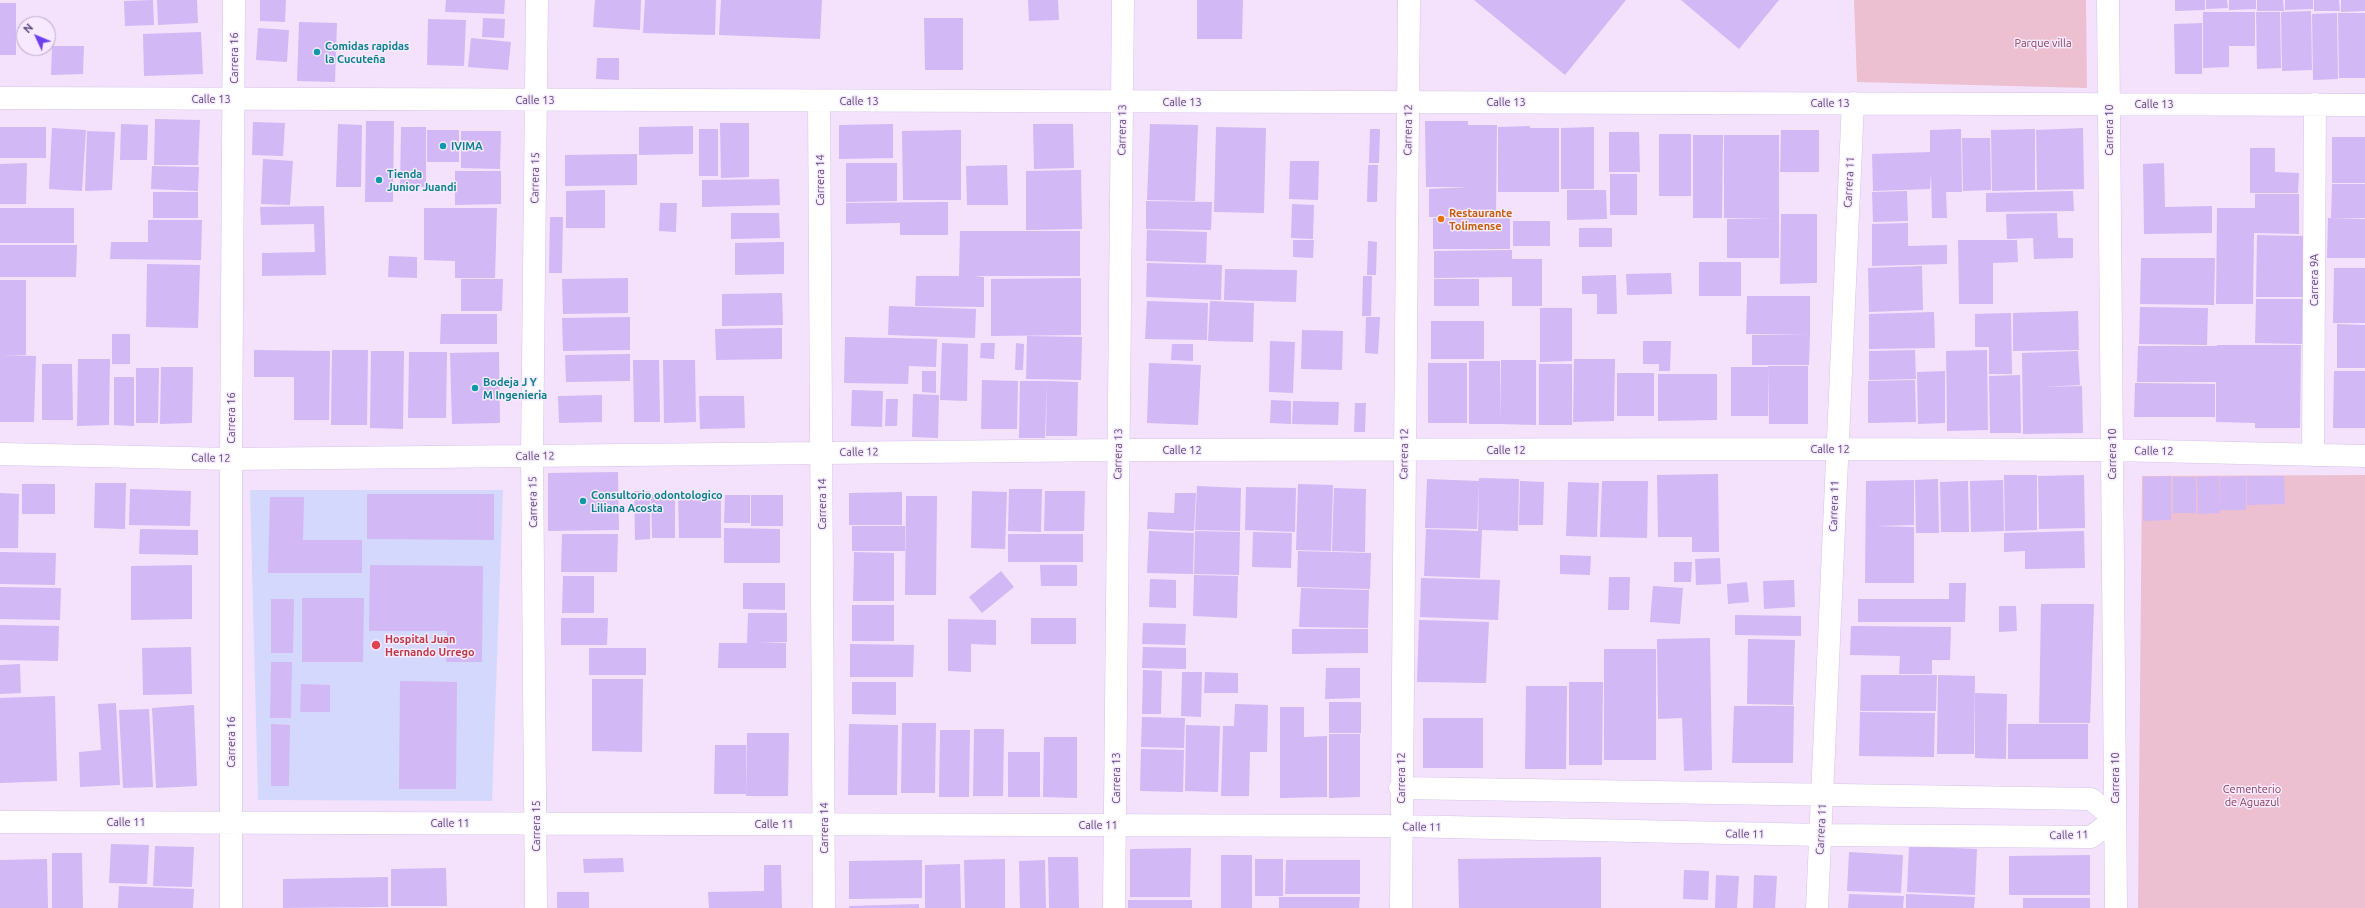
<!DOCTYPE html>
<html>
<head>
<meta charset="utf-8">
<style>
  body { margin:0 }
  #map { position:relative; width:2365px; height:908px; overflow:hidden; background:#f4e2fd; font-family:Ubuntu,sans-serif }
  canvas { display:block }
  .north { position:absolute; left:16px; top:16px; width:40px; height:40px; box-sizing:border-box; background:#f7e9ff; border:1px solid #b8a8c8; border-radius:50%; rotate:314deg; font-size:11px; font-weight:700; line-height:16px; text-align:center; color:#5a4776 }
  .north::after { content:''; display:block; margin:auto; width:14px; height:18px; background:#6d40ee; clip-path:polygon(50% 0,100% 100%,50% 72%,0 100%) }
</style>
</head>
<body>
<div id="map">
<canvas width="2365" height="908"></canvas>
<div class="north">N</div>
</div>
<script>
const ctx = document.querySelector('canvas').getContext('2d');
ctx.lineJoin = 'round';
function fill(path, color) { ctx.fillStyle = color; ctx.fill(path, 'evenodd'); }
const poly = rows => new Path2D(rows.map(r => 'M' + r).join(''));
function trace(path, color, width, dash) { ctx.strokeStyle = color; ctx.lineWidth = width; ctx.lineCap = dash ? 'butt' : 'round'; ctx.setLineDash(dash || []); ctx.stroke(path); }
function drawText(font, color, halo, rows, align = 'center') {
  ctx.font = font + ' Ubuntu,sans-serif'; ctx.lineWidth = 3; ctx.setLineDash([]); ctx.textBaseline = 'middle'; ctx.strokeStyle = halo; ctx.fillStyle = color; for (const [text, x, y, turn = 0] of rows) {
    ctx.save(); ctx.translate(x, y); ctx.rotate((+turn || 0) * Math.PI / 180); ctx.textAlign = isNaN(turn) ? turn : align; if (halo) ctx.strokeText(text, 0, 0); ctx.fillText(text, 0, 0); ctx.restore();
  }
}
const medical = poly([
  [250,490,503,490,492,801,258,800]
]);
const green = poly([
  [1854,0,2086,0,2087,88,1857,82],
  [2365,475,2365,908,2138,908,2142,476]
]);
const building = poly([
  [153,0,154,25,125,26,124,1],
  [157,0,197,0,198,23,158,25],
  [260,0,286,0,285,22,260,21],
  [446,0,505,0,504,14,445,12],
  [595,0,641,0,640,30,593,27],
  [645,0,716,0,715,35,643,33],
  [721,0,822,0,820,39,719,35],
  [1028,0,1058,0,1059,20,1029,21],
  [1197,0,1243,0,1242,39,1197,39],
  [1474,0,1626,0,1565,75],
  [1681,0,1779,0,1739,49],
  [2175,0,2205,0,2205,10,2175,11],
  [2206,0,2227,0,2228,8,2206,9],
  [2229,0,2256,0,2256,9,2229,10],
  [2257,0,2283,0,2284,11,2257,11],
  [2285,0,2313,0,2313,9,2285,10],
  [2314,0,2339,0,2340,11,2314,11],
  [2341,0,2365,0,2365,11,2341,12],
  [0,3,16,3,16,55,0,55],
  [2311,11,2312,70,2282,71,2281,12],
  [2203,12,2255,12,2255,46,2229,46,2229,67,2203,68],
  [2256,12,2280,12,2281,68,2257,69],
  [2337,13,2338,79,2313,80,2312,14],
  [2338,13,2365,13,2365,78,2339,78],
  [483,18,505,19,504,38,482,37],
  [924,18,963,18,963,70,925,70],
  [428,19,466,20,464,66,427,65],
  [299,22,337,23,335,82,297,81],
  [2202,23,2202,74,2175,74,2174,24],
  [258,28,289,30,287,62,256,60],
  [201,32,203,74,144,76,143,34],
  [471,38,511,42,508,70,468,67],
  [52,46,84,46,83,74,51,75],
  [597,58,619,58,619,80,596,79],
  [155,119,200,120,198,165,154,165],
  [366,121,394,121,393,202,365,202],
  [1425,121,1468,121,1468,125,1497,125,1496,216,1429,217,1429,189,1468,187,1426,187],
  [253,122,285,123,283,156,252,155],
  [720,123,749,123,749,177,721,178],
  [121,124,148,125,147,160,120,160],
  [338,124,362,125,361,187,336,187],
  [893,124,893,158,839,159,839,125],
  [1033,124,1073,124,1074,168,1034,169],
  [1150,124,1198,125,1195,201,1147,200],
  [693,126,693,154,639,155,639,127],
  [1530,126,1530,128,1559,128,1559,192,1498,192,1498,127],
  [0,127,46,127,46,158,0,158],
  [401,127,426,127,426,187,400,187],
  [1216,127,1266,128,1264,213,1214,212],
  [1594,127,1594,189,1561,189,1561,128],
  [52,128,86,130,82,191,49,189],
  [2083,128,2084,189,2037,190,2036,130],
  [699,129,718,129,718,176,699,176],
  [1370,129,1380,129,1379,163,1369,163],
  [1961,129,1962,192,1946,192,1947,218,1932,218,1931,173,1930,189,1873,191,1872,154,1930,152,1930,130],
  [2035,129,2035,190,1992,191,1991,130],
  [427,130,459,130,459,162,427,162],
  [961,130,961,200,903,200,902,131],
  [1781,130,1819,130,1819,172,1780,172],
  [87,131,115,132,112,190,85,191],
  [461,131,501,131,500,169,461,168],
  [1609,132,1639,132,1640,172,1609,172],
  [1659,134,1691,134,1691,196,1659,196],
  [1693,135,1723,135,1722,218,1693,218],
  [1724,135,1779,135,1779,258,1727,258,1727,219,1776,218,1724,218],
  [2332,137,2365,137,2365,183,2332,183],
  [1962,138,1990,138,1991,190,1963,191],
  [2250,148,2275,148,2275,172,2299,173,2298,193,2250,193],
  [637,154,637,185,565,186,565,155],
  [263,159,293,161,290,205,261,204],
  [1290,161,1319,161,1318,200,1289,199],
  [27,163,26,204,0,204,0,164],
  [846,163,897,163,897,201,846,202],
  [2164,163,2165,207,2212,206,2212,233,2144,234,2143,164],
  [1007,165,1008,205,967,205,966,166],
  [1368,165,1378,165,1377,202,1367,202],
  [152,166,199,167,198,191,151,189],
  [1081,170,1082,229,1026,230,1026,171],
  [455,171,501,171,501,204,455,205],
  [1610,174,1637,174,1637,215,1610,215],
  [779,179,780,205,702,207,702,180],
  [2332,184,2365,184,2365,218,2331,218],
  [605,190,605,228,566,228,566,191],
  [1567,190,1606,190,1607,219,1567,220],
  [1907,191,1908,221,1873,222,1872,192],
  [2073,191,2074,211,1986,212,1986,193],
  [153,192,198,192,198,218,153,218],
  [2255,194,2299,194,2299,234,2254,233,2253,304,2216,304,2217,208,2255,208],
  [1146,201,1212,202,1211,230,1146,229],
  [948,202,948,235,900,235,900,223,846,224,846,203],
  [660,203,677,203,676,232,659,231],
  [1292,204,1314,205,1313,239,1291,238],
  [324,206,326,275,262,276,262,253,315,252,314,224,261,225,260,207],
  [0,208,74,208,74,243,0,243],
  [424,208,497,208,495,278,455,278,455,261,424,260],
  [731,213,779,213,780,238,731,239],
  [2057,213,2058,238,2073,238,2073,258,2034,259,2033,238,2007,239,2006,214],
  [1781,214,1817,214,1817,283,1780,284],
  [550,217,563,217,562,273,549,273],
  [1510,217,1510,249,1433,249,1433,218],
  [2328,218,2365,219,2365,258,2327,258],
  [148,220,202,220,201,260,110,259,111,242,148,242],
  [1513,221,1550,221,1550,246,1513,246],
  [1908,223,1908,246,1947,245,1947,264,1872,266,1872,224],
  [1579,228,1612,228,1612,247,1579,247],
  [1147,230,1207,232,1206,263,1146,261],
  [960,231,1080,231,1080,276,973,276,984,277,984,307,915,306,916,276,959,276],
  [2257,235,2305,236,2305,297,2256,297],
  [1293,240,1314,240,1313,258,1293,257],
  [1958,240,2017,240,2018,262,1993,263,1993,304,1959,304],
  [1368,241,1377,242,1376,275,1367,275],
  [784,242,784,274,735,275,735,243],
  [0,245,77,245,76,277,0,277],
  [1512,250,1512,259,1542,259,1542,306,1512,306,1512,277,1434,278,1434,251],
  [389,256,417,257,417,278,388,277],
  [2141,258,2215,258,2214,305,2140,304],
  [1699,262,1741,262,1741,296,1699,296],
  [1147,263,1222,265,1221,300,1146,297],
  [147,264,200,265,198,328,146,327],
  [1922,266,1923,310,1869,312,1868,268],
  [2334,268,2365,268,2365,323,2333,323],
  [1225,269,1297,270,1296,302,1224,300],
  [1671,273,1672,294,1627,295,1626,274],
  [1616,275,1617,314,1597,314,1597,294,1582,294,1582,276],
  [1363,276,1372,276,1371,316,1362,316],
  [628,278,628,313,563,314,562,279],
  [1081,278,1081,335,991,336,991,279],
  [461,279,503,279,502,311,461,311],
  [1434,279,1479,279,1479,306,1434,306],
  [0,280,26,280,26,355,0,355],
  [782,293,783,325,722,326,722,294],
  [1747,296,1810,296,1810,334,1746,334],
  [2256,299,2303,299,2302,344,2255,343],
  [1147,301,1208,303,1207,340,1145,339],
  [1210,301,1254,303,1253,342,1208,341],
  [889,306,976,309,975,338,888,335],
  [2140,307,2208,308,2207,345,2139,344],
  [1540,308,1572,308,1572,361,1540,362],
  [2078,311,2079,350,2013,351,2013,313],
  [1934,312,1935,348,1869,349,1869,314],
  [2011,313,2012,374,1989,374,1989,347,1975,347,1975,314],
  [441,314,497,314,497,344,440,344],
  [630,317,630,350,563,351,562,318],
  [1366,317,1380,317,1378,354,1365,353],
  [1431,321,1484,321,1484,359,1431,359],
  [2337,324,2365,325,2365,368,2337,368],
  [782,328,782,359,716,360,715,329],
  [1302,330,1343,331,1342,370,1301,369],
  [112,334,130,334,130,364,112,364],
  [1810,334,1809,365,1752,365,1752,335],
  [1027,336,1082,337,1081,380,1026,379],
  [845,337,937,339,936,367,909,366,908,384,844,383],
  [1270,341,1295,342,1293,393,1269,392],
  [1643,341,1671,341,1670,371,1659,371,1659,364,1643,364],
  [942,343,968,344,967,401,940,400],
  [981,343,995,343,994,359,980,358],
  [1016,343,1024,344,1023,370,1015,370],
  [1172,344,1193,344,1193,361,1171,360],
  [2217,345,2301,345,2300,428,2255,428,2255,423,2216,422,2216,382,2137,382,2138,346,2217,346],
  [254,350,330,351,329,420,294,420,294,377,254,377],
  [332,350,368,350,367,425,331,425],
  [1915,350,1916,379,1869,380,1869,351],
  [1987,350,1988,430,1947,431,1946,351],
  [371,351,404,351,403,429,370,428],
  [2078,351,2080,385,2042,387,2082,386,2083,433,2023,434,2022,353],
  [409,352,447,352,446,418,408,418],
  [499,352,500,423,452,424,450,353],
  [630,354,630,381,566,382,565,355],
  [0,355,36,356,34,422,0,422],
  [78,359,110,359,109,425,77,426],
  [1574,359,1615,359,1614,421,1573,422],
  [633,360,659,360,660,422,634,422],
  [663,360,695,360,696,422,664,423],
  [1501,360,1536,360,1536,425,1500,424],
  [1469,361,1500,361,1500,424,1469,424],
  [1149,363,1201,365,1198,425,1147,423],
  [1428,363,1467,363,1467,423,1428,423],
  [42,364,72,364,73,420,42,420],
  [1539,364,1572,364,1572,425,1539,425],
  [1768,366,1808,366,1808,424,1769,424],
  [161,367,193,367,192,423,160,424],
  [1731,367,1768,367,1768,416,1731,416],
  [136,368,159,368,158,423,136,423],
  [922,371,936,371,936,393,922,392],
  [1945,371,1945,423,1918,424,1917,372],
  [2334,371,2365,371,2365,428,2333,428],
  [1617,373,1654,373,1654,416,1617,416],
  [1658,374,1717,374,1717,420,1658,421],
  [2020,375,2021,433,1990,433,1989,376],
  [114,377,134,377,134,426,114,425],
  [982,380,1018,381,1017,429,981,429],
  [1915,380,1916,422,1868,423,1868,381],
  [1020,381,1047,381,1045,438,1019,438],
  [1047,381,1078,382,1077,436,1046,436],
  [2135,383,2215,384,2215,417,2134,417],
  [852,390,883,391,882,427,851,426],
  [913,394,939,395,938,438,912,437],
  [602,395,602,422,559,423,558,396],
  [699,396,744,396,745,428,700,429],
  [886,399,898,399,897,426,885,426],
  [1271,400,1291,401,1291,424,1270,423],
  [1293,401,1339,402,1338,425,1292,424],
  [1355,403,1366,403,1365,432,1354,432],
  [618,472,619,530,548,531,548,473],
  [1718,474,1719,552,1692,552,1692,537,1658,537,1657,475],
  [2004,475,2037,475,2037,530,2005,531],
  [2084,475,2085,528,2039,529,2038,476],
  [2171,476,2171,520,2143,521,2143,477],
  [2219,476,2220,513,2198,514,2197,477],
  [2246,476,2246,510,2220,510,2220,477],
  [2247,476,2284,476,2285,504,2247,505],
  [2173,477,2196,477,2196,513,2173,513],
  [1479,478,1519,479,1518,531,1482,530,1480,578,1424,576,1426,529,1478,531],
  [1427,479,1479,481,1477,529,1425,528],
  [1938,479,1939,533,1916,533,1915,480],
  [1914,480,1914,525,1875,526,1914,527,1914,583,1865,583,1866,481],
  [2003,480,2004,531,1971,532,1970,481],
  [1520,481,1544,482,1543,525,1519,525],
  [1602,481,1648,481,1647,538,1600,537],
  [1968,481,1969,532,1941,532,1940,482],
  [1568,482,1599,483,1597,537,1566,536],
  [95,483,126,483,125,529,94,528],
  [22,484,55,484,55,514,22,514],
  [1298,484,1333,485,1331,551,1296,550],
  [1197,486,1241,488,1240,531,1195,530],
  [1246,487,1296,488,1295,532,1245,530],
  [1334,488,1366,489,1365,552,1332,551],
  [130,489,191,491,190,526,129,525],
  [1009,489,1042,489,1041,532,1008,531],
  [634,491,650,491,650,539,635,540],
  [972,491,1007,492,1005,549,971,548],
  [1045,491,1085,491,1084,531,1044,531],
  [902,492,902,525,849,525,849,493],
  [0,493,19,494,18,548,0,548],
  [1175,493,1196,493,1194,531,1147,529,1148,512,1174,513],
  [367,494,494,494,494,540,367,539],
  [721,494,721,538,679,538,678,495],
  [651,495,675,495,675,538,652,538],
  [725,495,750,495,750,523,724,523],
  [751,495,783,495,783,526,751,526],
  [906,496,937,496,936,595,905,595],
  [270,497,304,497,303,540,362,540,362,573,268,573],
  [852,526,905,526,905,551,852,551],
  [724,528,780,529,780,563,724,563],
  [140,529,198,530,198,555,139,554],
  [1149,531,1194,533,1193,574,1147,573],
  [1195,531,1240,532,1239,575,1194,574],
  [2084,531,2085,568,2025,569,2025,551,2004,552,2004,533],
  [1253,532,1292,533,1291,568,1252,567],
  [562,534,618,534,617,572,561,572],
  [1008,534,1083,534,1083,562,1008,562],
  [1298,551,1371,553,1370,589,1297,587],
  [0,552,56,553,55,585,0,584],
  [854,552,894,553,894,601,853,601],
  [1560,555,1591,556,1590,575,1560,574],
  [1720,558,1721,584,1696,585,1695,559],
  [1674,562,1692,562,1691,582,1674,582],
  [192,565,192,619,131,620,131,566],
  [370,565,483,566,482,662,446,662,447,631,369,631],
  [1040,565,1077,565,1077,586,1041,586],
  [1001,571,1014,587,982,613,969,597],
  [1194,575,1238,576,1237,618,1193,616],
  [563,576,594,576,594,613,562,613],
  [1609,577,1630,577,1629,610,1608,610],
  [1421,578,1500,580,1498,620,1420,617],
  [1150,579,1176,580,1176,608,1149,607],
  [1794,580,1795,607,1764,609,1763,581],
  [1747,582,1749,602,1728,604,1727,584],
  [743,583,785,583,785,610,743,609],
  [1949,583,1966,583,1965,622,1858,622,1858,599,1949,599],
  [1653,586,1683,588,1680,624,1650,622],
  [0,587,61,588,60,620,0,619],
  [1301,588,1369,590,1368,628,1299,627],
  [302,598,364,598,363,662,302,662],
  [271,599,294,599,293,653,271,653],
  [2041,604,2094,604,2090,723,2039,723],
  [852,605,894,605,894,641,852,641],
  [1999,606,2016,606,2017,631,1999,632],
  [748,613,787,613,787,642,757,642,786,643,786,668,718,668,719,643,747,643],
  [1735,615,1801,616,1801,636,1735,635],
  [561,618,608,618,607,645,561,645],
  [1031,618,1076,618,1076,644,1031,644],
  [948,619,996,620,996,645,971,644,971,672,948,671],
  [1419,620,1489,622,1486,683,1417,682],
  [1143,623,1186,624,1185,645,1142,644],
  [0,625,59,626,58,661,0,660],
  [1851,626,1951,627,1950,660,1932,660,1932,674,1899,674,1900,656,1850,655],
  [1292,629,1368,629,1368,653,1292,654],
  [1710,638,1712,770,1684,771,1682,718,1658,719,1657,639],
  [1748,639,1795,640,1793,705,1747,704],
  [850,644,914,645,913,677,850,677],
  [191,647,192,694,143,695,142,648],
  [1143,647,1186,648,1186,669,1142,668],
  [589,648,646,648,646,675,589,675],
  [1604,649,1656,649,1656,760,1604,760],
  [271,662,292,662,291,718,270,718],
  [20,664,21,693,0,694,0,665],
  [1326,668,1360,668,1360,698,1325,699],
  [1143,670,1162,671,1161,714,1142,714],
  [1182,672,1202,672,1201,717,1181,716],
  [1205,672,1238,673,1238,693,1204,693],
  [1861,675,1937,675,1936,711,1860,711],
  [1938,675,1975,676,1974,754,1937,754],
  [592,679,643,679,642,752,592,751],
  [400,681,457,682,456,789,399,789],
  [852,682,896,682,896,715,852,714],
  [1569,682,1603,682,1602,765,1569,765],
  [301,684,330,685,330,712,300,712],
  [1526,686,1567,686,1566,769,1525,769],
  [1975,693,2007,694,2006,759,1975,758],
  [55,696,57,781,0,783,0,698],
  [1329,702,1361,702,1361,733,1329,733],
  [116,703,120,785,80,787,79,752,101,750,98,704],
  [1235,704,1268,705,1267,752,1250,752,1249,796,1221,796,1223,726,1234,726],
  [194,705,197,786,156,788,152,708],
  [1734,706,1794,706,1793,763,1732,763],
  [1280,707,1304,707,1304,737,1327,736,1327,797,1280,798],
  [149,709,153,787,123,788,119,710],
  [1860,712,1935,713,1934,757,1859,756],
  [1142,717,1185,718,1184,748,1141,747],
  [1423,718,1483,718,1483,768,1423,768],
  [902,723,936,723,935,793,901,793],
  [271,724,290,725,289,786,271,786],
  [849,724,898,725,897,795,848,795],
  [2008,724,2088,724,2088,759,2008,759],
  [1186,725,1220,726,1218,792,1185,791],
  [974,729,1004,729,1003,796,973,796],
  [940,730,970,730,969,797,939,797],
  [747,733,789,733,788,796,746,796],
  [1329,734,1360,734,1360,797,1329,798],
  [1044,737,1077,737,1077,798,1043,797],
  [715,745,746,745,746,794,714,794],
  [1141,749,1184,750,1183,792,1140,791],
  [1008,752,1040,752,1040,797,1008,797],
  [111,844,149,845,147,884,109,883],
  [155,846,194,847,192,887,153,886],
  [1909,846,1977,849,1975,895,1907,892],
  [1191,848,1190,897,1130,897,1130,849],
  [1849,852,1903,855,1901,893,1847,891],
  [52,853,82,853,83,908,52,908],
  [1221,855,1252,855,1252,908,1221,908],
  [2090,855,2090,895,2009,895,2009,856],
  [1048,857,1078,857,1079,908,1049,908],
  [1601,857,1601,908,1459,908,1458,859],
  [623,858,624,872,584,873,583,859],
  [47,859,48,908,0,908,0,860],
  [1005,859,1005,908,965,908,964,860],
  [1255,859,1283,859,1283,896,1255,896],
  [922,860,922,898,849,899,849,861],
  [1045,860,1046,908,1020,908,1019,861],
  [1286,860,1360,860,1360,894,1285,894],
  [960,864,961,908,925,908,925,865],
  [764,865,781,865,782,908,709,908,708,892,764,891],
  [446,868,447,906,391,906,391,869],
  [1684,870,1709,871,1708,900,1683,899],
  [1716,875,1739,876,1737,908,1715,908],
  [1754,875,1777,876,1775,908,1753,908],
  [388,877,388,907,283,908,283,879],
  [119,886,194,889,193,908,118,908],
  [557,892,589,892,589,908,557,908],
  [1849,894,1904,896,1903,908,1848,908],
  [1906,894,1975,897,1974,908,1906,908],
  [1279,897,1360,897,1359,908,1279,908],
  [2023,898,2090,898,2090,908,2023,908],
  [1128,900,1192,900,1192,908,1128,908],
  [919,904,919,908,849,908,849,906]
]);
const minor = poly([
  [2108,0,2116,908],
  [0,98,2365,105],
  [819,101,824,908],
  [0,454,231,459,1118,450,1836,449,2112,450,2365,456],
  [2313,455,2315,104],
  [0,822,1401,826,1821,835,2091,837,2115,819,2091,799,1400,788],
  [231,908,231,459,234,0],
  [536,908,532,456,537,0],
  [1114,908,1123,0],
  [1401,908,1409,0],
  [1817,908,1853,103]
]);
const markers = [
  [317,52,4,"#0f9aa8"],
  [443,146,4,"#0f9aa8"],
  [379,180,4,"#0f9aa8"],
  [1441,219,4,"#e8710a"],
  [475,388,4,"#0f9aa8"],
  [583,501,4,"#0f9aa8"],
  [376,645,5,"#e0444e"]
];
const parkNames = [
  ["Parque villa",2043,43],
  ["Cementerio",2252,789],
  ["de Aguazul",2252,802]
];
const cultureNames = [
  ["Comidas rapidas",325,46],
  ["la Cucuteña",325,59],
  ["IVIMA",451,146],
  ["Tienda",387,174],
  ["Junior Juandi",387,187],
  ["Bodeja J Y",483,382],
  ["M Ingenieria",483,395],
  ["Consultorio odontologico",591,495],
  ["Liliana Acosta",591,508]
];
const streetNames = [
  ["Carrera 16",234,58,-90],
  ["Calle 13",211,99],
  ["Calle 13",535,100],
  ["Calle 13",859,101],
  ["Calle 13",1182,102],
  ["Calle 13",1506,102],
  ["Calle 13",1830,103],
  ["Calle 13",2154,104],
  ["Carrera 13",1122,130,-89],
  ["Carrera 12",1408,130,-89],
  ["Carrera 10",2109,130,-90],
  ["Carrera 15",535,178,-89],
  ["Carrera 14",820,180,-90],
  ["Carrera 11",1849,182,-87],
  ["Carrera 9A",2314,280,-90],
  ["Carrera 16",231,418,-90],
  ["Calle 12",1830,449],
  ["Calle 12",1182,450],
  ["Calle 12",1506,450],
  ["Calle 12",2154,451,1],
  ["Calle 12",859,452,-1],
  ["Carrera 13",1118,454,-89],
  ["Carrera 12",1404,454,-89],
  ["Carrera 10",2112,454,-90],
  ["Calle 12",535,456,-1],
  ["Calle 12",211,458,1],
  ["Carrera 15",533,502,-91],
  ["Carrera 14",822,504,-90],
  ["Carrera 11",1834,506,-88],
  ["Carrera 16",231,742,-90],
  ["Carrera 13",1116,778,-90],
  ["Carrera 12",1401,778,-90],
  ["Carrera 10",2115,778,-90],
  ["Calle 11",126,822],
  ["Calle 11",450,823],
  ["Calle 11",774,824],
  ["Calle 11",1098,825],
  ["Carrera 15",536,826,-90],
  ["Calle 11",1422,827,1],
  ["Carrera 14",824,828,-90],
  ["Carrera 11",1821,829,-87],
  ["Calle 11",1745,834,1],
  ["Calle 11",2069,835,-2]
];
const foodNames = [
  ["Restaurante",1449,213],
  ["Tolimense",1449,226]
];
const healthNames = [
  ["Hospital Juan",385,639],
  ["Hernando Urrego",385,652]
];
fill(medical, '#d4d8fc');
fill(green, '#ecc0d0');
fill(building, '#d2b8f4');
trace(minor, '#d5c2e7', 23);
trace(minor, '#fff', 22);
for (const [x, y, r, color] of markers) { const dot = new Path2D(); dot.arc(x, y, r, 0, 2 * Math.PI); ctx.fillStyle = color; ctx.fill(dot); trace(dot, '#f7e9ff', 1.5); }
drawText('11px', '#894355', '#f7e9ff', parkNames);
drawText('bold 11px', '#0d838f', '#f7e9ff', cultureNames, 'left');
drawText('11px', '#5a4776', '#f7e9ff', streetNames);
drawText('bold 11px', '#c56008', '#f7e9ff', foodNames, 'left');
drawText('bold 11px', '#be3a42', '#f7e9ff', healthNames, 'left');
</script>
</body>
</html>
